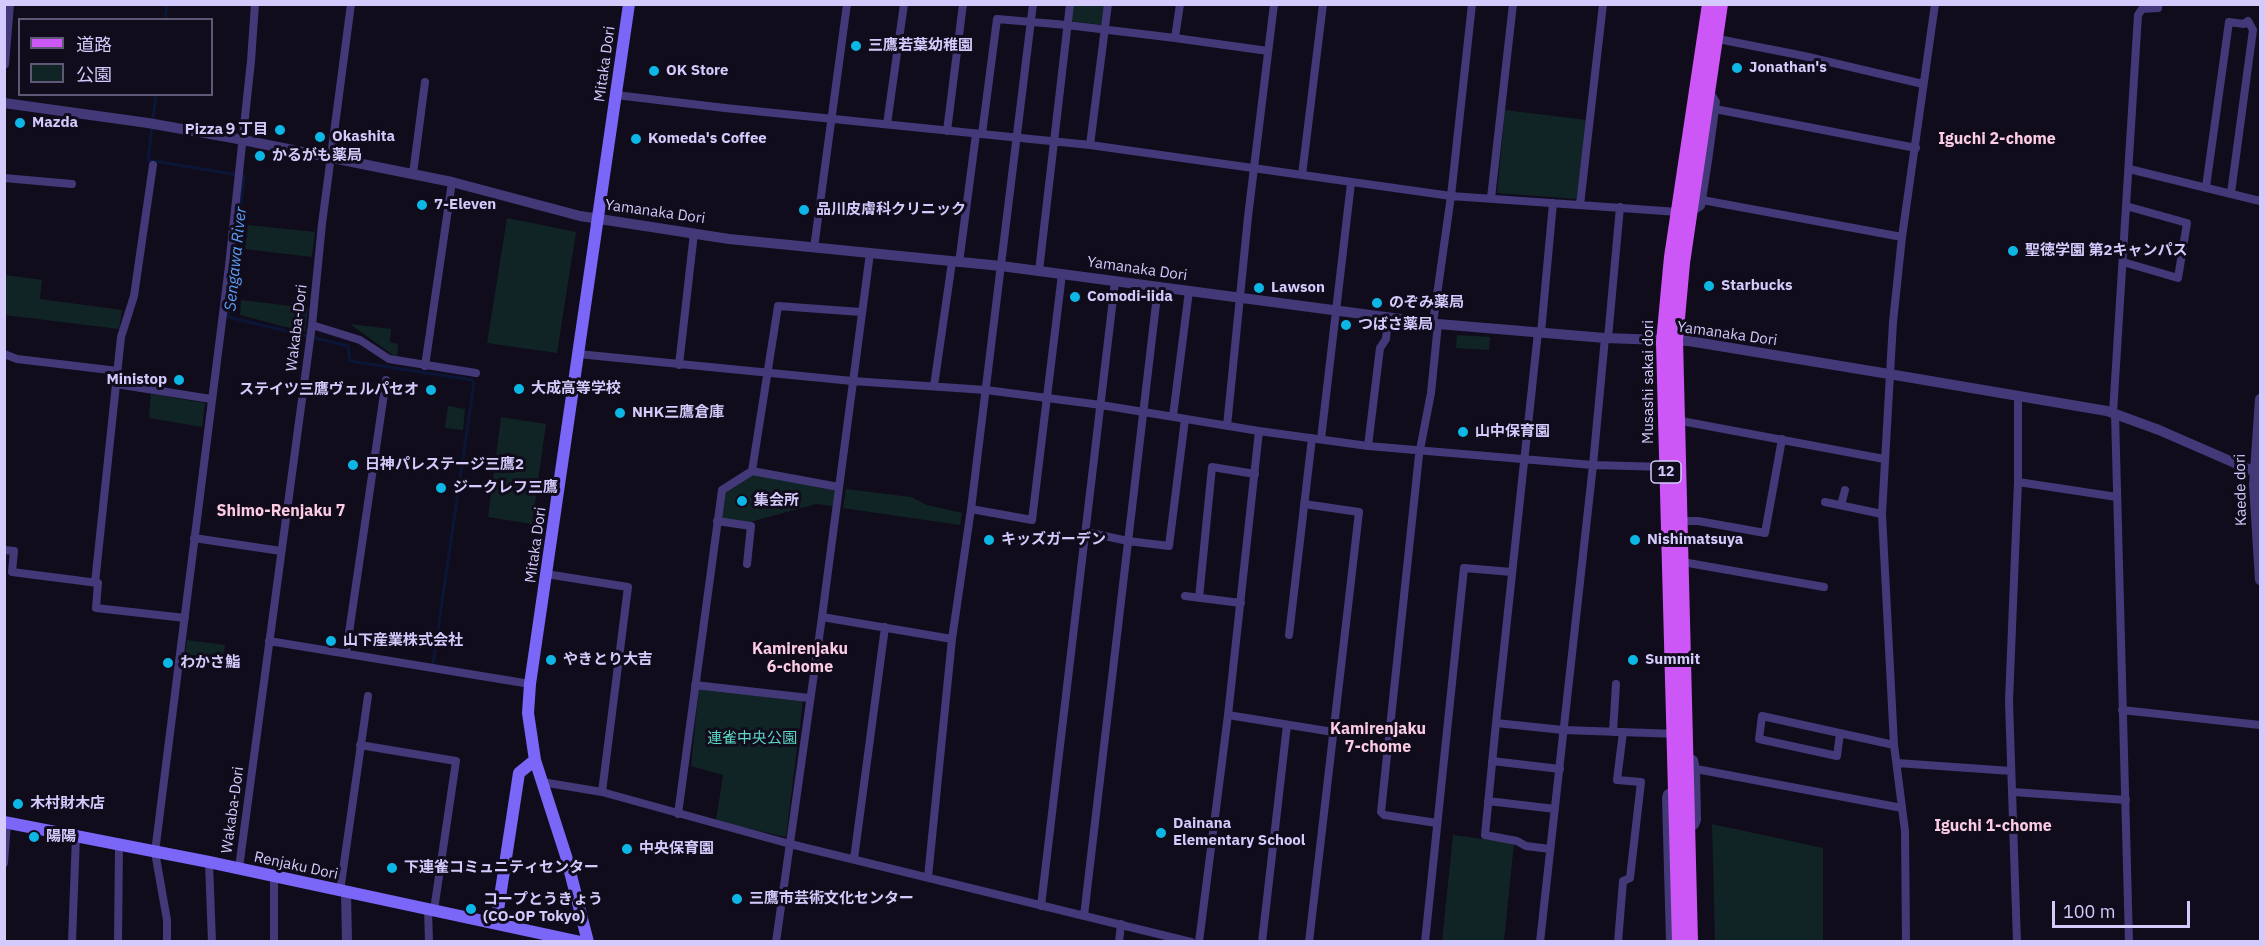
<!DOCTYPE html>
<html>
<head>
<meta charset="utf-8">
<style>
  body { margin:0 }
  #map { position:relative; width:2265px; height:946px; overflow:hidden; background:#110c1c; font-family:"IBM Plex Sans","Noto Sans JP",sans-serif }
  canvas { display:block }
  .frame { position:absolute; inset:0; border:6px solid #d5cafc; pointer-events:none }
  .legend { position:absolute; left:18px; top:18px; width:195px; height:78px; box-sizing:border-box; background:#110c1c; border:2px solid #5f5876; margin:0; padding:8px 10px; list-style:none; font-size:18px; color:#d5cafc }
  .legend li { display:flex; align-items:center; gap:12px; height:30px }
  .legend b { width:30px; border:2px solid #5f5876 }
  .scale { position:absolute; left:2052px; top:901px; width:138px; height:27px; box-sizing:border-box; border:3px solid #d5cafc; border-top:0; padding-left:8px; font-size:18px; line-height:21px; white-space:nowrap; color:#d5cafc; -webkit-text-stroke:4px #110c1c; paint-order:stroke }
</style>
</head>
<body>
<div id="map">
<canvas width="2265" height="946"></canvas>
<div class="frame"></div>
<ul class="legend">
<li><b style="height:8px;background:#cd57f6"></b>道路</li>
<li><b style="height:16px;background:#102425"></b>公園</li>
</ul>
<div class="scale">100 m</div>
</div>
<script>
const ctx = document.querySelector('canvas').getContext('2d');
ctx.lineJoin = 'round';
function fill(path, color) { ctx.fillStyle = color; ctx.fill(path, 'evenodd'); }
const poly = rows => new Path2D(rows.map(r => 'M' + r).join(''));
function trace(path, color, width, dash) { ctx.strokeStyle = color; ctx.lineWidth = width; ctx.lineCap = dash ? 'butt' : 'round'; ctx.setLineDash(dash || []); ctx.stroke(path); }
function drawText(font, color, halo, rows, align = 'center') {
  ctx.font = font + ' "IBM Plex Sans","Noto Sans JP",sans-serif'; ctx.lineWidth = 6; ctx.setLineDash([]); ctx.textBaseline = 'middle'; ctx.strokeStyle = halo; ctx.fillStyle = color; for (const [text, x, y, turn = 0] of rows) {
    ctx.save(); ctx.translate(x, y); ctx.rotate((+turn || 0) * Math.PI / 180); ctx.textAlign = isNaN(turn) ? turn : align; if (halo) ctx.strokeText(text, 0, 0); ctx.fillText(text, 0, 0); ctx.restore();
  }
}
const green = poly([
  [1073,5,1105,5,1103,25,1071,21],
  [1505,110,1586,120,1577,199,1497,193],
  [507,218,576,232,557,353,487,343],
  [248,225,315,232,312,257,245,249],
  [5,275,42,280,40,299,122,310,119,329,5,315],
  [241,300,308,308,305,332,240,315],
  [350,324,391,329,390,342,398,344,397,358],
  [1457,335,1490,337,1489,350,1456,348],
  [151,394,205,403,202,427,149,418],
  [448,406,465,409,463,430,445,428],
  [501,417,546,424,532,524,488,517],
  [750,474,835,488,833,506,816,504,750,522,721,519,725,493],
  [846,489,911,497,927,505,962,513,960,525,843,508],
  [187,640,225,645,223,659,185,654],
  [699,688,803,700,786,837,716,821,723,775,691,766],
  [1712,824,1823,848,1823,941,1715,941],
  [1453,835,1514,843,1504,941,1442,942]
]);
const stream = poly([
  [165,20,167,4],
  [156,94,148,160,244,176,228,317,348,346,350,361,472,380,474,383,433,664]
]);
const minor = poly([
  [1180,4,1175,38,1268,51],
  [1713,38,1804,56,1923,84],
  [616,95,725,108,1090,145,1451,196,1678,212],
  [1715,109,1916,148],
  [887,124,904,4],
  [947,131,963,4],
  [982,134,997,19,1067,25,1175,38],
  [1090,145,1108,4],
  [2129,169,2260,201],
  [413,174,425,82],
  [1302,175,1323,4],
  [4,178,72,184],
  [2206,187,2229,22,2244,24,2248,21,2253,30,2231,193],
  [1491,198,1513,4],
  [1702,200,1902,237],
  [1580,205,1603,4],
  [1690,213,1701,206,1708,161,1716,102,1709,91],
  [814,248,847,4],
  [2123,262,2178,278,2187,223,2126,206],
  [959,263,976,134],
  [1039,271,1070,4],
  [1433,323,1451,196,1472,4],
  [312,325,360,340,389,359,476,373],
  [1538,332,1496,723,1563,730,1678,734],
  [1541,333,1553,203],
  [1608,338,1620,207],
  [4,354,17,359,118,371],
  [578,354,852,381,986,390,1101,405,1259,431,1368,446,1593,465,1666,467],
  [679,365,694,233],
  [425,366,452,182],
  [116,384,211,399],
  [934,386,952,262],
  [2113,413,2138,15,2142,9,2158,8,2158,4],
  [2115,414,2129,942],
  [1173,416,1189,291],
  [1676,420,1884,459],
  [1227,426,1248,217,1274,4],
  [1321,439,1351,183],
  [1368,446,1380,348,1386,339,1388,317],
  [752,471,778,306,861,312],
  [2018,482,2117,497],
  [1825,502,1882,514],
  [1304,504,1359,512,1309,942],
  [1841,505,1845,490],
  [971,509,1032,520,1062,274],
  [717,521,751,526,747,564],
  [1679,521,1698,521,1765,533,1782,439],
  [1086,532,1128,541,1169,546,1185,419],
  [194,538,281,551],
  [4,550,14,551,12,572,98,583,96,608,185,618],
  [1677,561,1824,587],
  [546,574,628,587,602,792],
  [95,583,121,337,134,296,153,165],
  [1185,596,1241,603],
  [1199,598,1212,467,1255,474],
  [822,617,952,639],
  [1289,635,1312,438],
  [269,641,530,684],
  [346,653,386,380],
  [695,685,809,698],
  [2122,710,2260,725],
  [1228,715,1333,732],
  [1496,723,1485,835,1517,841,1526,846,1550,849],
  [1613,732,1616,684],
  [1840,733,1837,756,1759,739,1762,716,1894,745],
  [360,745,456,761,434,910],
  [1686,755,1694,760,1696,769,1697,820,1695,825,1688,828],
  [1492,761,1560,769],
  [1897,763,2011,771],
  [1696,769,1902,808],
  [542,782,602,792,790,844,1191,942],
  [2013,792,2126,800],
  [1488,801,1555,809],
  [678,814,722,490,752,471,839,487],
  [1437,823,1384,815,1381,812,1419,455,1431,393,1438,324],
  [854,859,885,627],
  [209,862,212,942],
  [4,863,7,822],
  [239,868,312,325,322,224,351,4],
  [928,877,952,639,971,509,1033,4],
  [340,891,368,696],
  [1041,906,1115,282],
  [428,909,429,942],
  [1084,916,1158,287],
  [72,942,76,836],
  [118,942,119,845],
  [167,942,167,920,155,852,229,266,251,61,255,4],
  [274,942,274,876],
  [776,942,822,617,870,253],
  [1119,942,1121,924],
  [1199,942,1228,715,1259,431],
  [1262,942,1287,725],
  [1425,942,1464,568,1512,572],
  [1540,942,1593,465,1605,338],
  [1618,942,1623,881,1630,878,1641,782,1617,780,1623,732],
  [1670,942,1666,798,1667,794,1675,789],
  [1906,942,1905,831,1894,745,1882,514,1893,322,1902,237,1935,4],
  [2017,942,2009,701,2018,482,2018,395]
]);
const tertiary = poly([
  [4,64,9,4],
  [4,103,148,123,233,138,452,182,580,216,729,239,1001,266,1438,324,1605,338,1689,341,1889,374,2107,411,2159,430,2260,474],
  [2260,399,2254,485,2260,580],
  [346,892,347,942]
]);
const secondary = poly([
  [4,822,209,862,581,942],
  [496,923,519,773,535,760],
  [588,942,566,856,535,760,528,713,530,684,629,4]
]);
const primary = poly([
  [1679,942,1663,342,1671,257,1709,4],
  [1691,942,1676,340,1683,263,1721,4]
]);
const markers = [
  [856,46,6,"#0cb7e6"],
  [1737,68,6,"#0cb7e6"],
  [654,71,6,"#0cb7e6"],
  [20,123,6,"#0cb7e6"],
  [280,130,6,"#0cb7e6"],
  [320,137,6,"#0cb7e6"],
  [636,139,6,"#0cb7e6"],
  [260,156,6,"#0cb7e6"],
  [422,205,6,"#0cb7e6"],
  [804,210,6,"#0cb7e6"],
  [2013,251,6,"#0cb7e6"],
  [1709,286,6,"#0cb7e6"],
  [1259,288,6,"#0cb7e6"],
  [1075,297,6,"#0cb7e6"],
  [1377,303,6,"#0cb7e6"],
  [1346,325,6,"#0cb7e6"],
  [179,380,6,"#0cb7e6"],
  [519,389,6,"#0cb7e6"],
  [431,390,6,"#0cb7e6"],
  [620,413,6,"#0cb7e6"],
  [1463,432,6,"#0cb7e6"],
  [353,465,6,"#0cb7e6"],
  [441,488,6,"#0cb7e6"],
  [742,501,6,"#0cb7e6"],
  [989,540,6,"#0cb7e6"],
  [1635,540,6,"#0cb7e6"],
  [331,641,6,"#0cb7e6"],
  [551,660,6,"#0cb7e6"],
  [1633,660,6,"#0cb7e6"],
  [168,663,6,"#0cb7e6"],
  [18,804,6,"#0cb7e6"],
  [1161,833,6,"#0cb7e6"],
  [34,837,6,"#0cb7e6"],
  [627,849,6,"#0cb7e6"],
  [392,868,6,"#0cb7e6"],
  [737,899,6,"#0cb7e6"],
  [471,909,6,"#0cb7e6"]
];
const shields = [
  [1666,472,30]
];
const shieldNames = [
  ["12",1666,472]
];
const poiNames = [
  ["三鷹若葉幼稚園",868,46],
  ["Jonathan's",1749,68],
  ["OK Store",666,71],
  ["Mazda",32,123],
  ["Pizza９丁目",268,130,"right"],
  ["Okashita",332,137],
  ["Komeda's Coffee",648,139],
  ["かるがも薬局",272,156],
  ["7-Eleven",434,205],
  ["品川皮膚科クリニック",816,210],
  ["聖徳学園 第2キャンパス",2025,251],
  ["Starbucks",1721,286],
  ["Lawson",1271,288],
  ["Comodi-iida",1087,297],
  ["のぞみ薬局",1389,303],
  ["つばさ薬局",1358,325],
  ["Ministop",167,380,"right"],
  ["大成高等学校",531,389],
  ["ステイツ三鷹ヴェルパセオ",419,390,"right"],
  ["NHK三鷹倉庫",632,413],
  ["山中保育園",1475,432],
  ["日神パレステージ三鷹2",365,465],
  ["ジークレフ三鷹",453,488],
  ["集会所",754,501],
  ["キッズガーデン",1001,540],
  ["Nishimatsuya",1647,540],
  ["山下産業株式会社",343,641],
  ["やきとり大吉",563,660],
  ["Summit",1645,660],
  ["わかさ鮨",180,663],
  ["木村財木店",30,804],
  ["Dainana",1173,824],
  ["Elementary School",1173,841],
  ["陽陽",46,837],
  ["中央保育園",639,849],
  ["下連雀コミュニティセンター",404,868],
  ["三鷹市芸術文化センター",749,899],
  ["コープとうきょう",483,900],
  ["(CO-OP Tokyo)",483,917]
];
const streetNames = [
  ["Mitaka Dori",605,64,-82],
  ["Yamanaka Dori",655,212,8],
  ["Yamanaka Dori",1137,269,8],
  ["Wakaba-Dori",297,328,-83],
  ["Yamanaka Dori",1727,334,8],
  ["Musashi sakai dori",1649,382,-90],
  ["Kaede dori",2241,490,-91],
  ["Mitaka Dori",536,545,-82],
  ["Wakaba-Dori",233,810,-82],
  ["Renjaku Dori",296,866,12]
];
const parkNames = [
  ["連雀中央公園",752,739]
];
const neighbourhoodNames = [
  ["Iguchi 2-chome",1997,139],
  ["Shimo-Renjaku 7",281,511],
  ["Kamirenjaku",800,649],
  ["6-chome",800,667],
  ["Kamirenjaku",1378,729],
  ["7-chome",1378,747],
  ["Iguchi 1-chome",1993,826]
];
const waterNames = [
  ["Sengawa River",236,259,-84]
];
fill(green, '#102425');
trace(stream, '#0b1636', 3);
trace(minor, '#433979', 8);
trace(tertiary, '#433979', 10);
trace(secondary, '#7a66f7', 12);
trace(primary, '#cd57f6', 14);
for (const [x, y, r, color] of markers) { const dot = new Path2D(); dot.arc(x, y, r, 0, 2 * Math.PI); ctx.fillStyle = color; ctx.fill(dot); trace(dot, '#110c1c', 2); }
for (const [x, y, w] of shields) { const box = new Path2D(); box.roundRect(x - w / 2, y - 11, w, 22, 4.5); ctx.fillStyle = '#110c1c'; ctx.fill(box); trace(box, '#d5cafc', 1.5); }
drawText('bold 14px', '#d5cafc', null, shieldNames);
drawText('bold 15px', '#d5cafc', '#110c1c', poiNames, 'left');
drawText('15px', '#d5cafc', '#110c1c', streetNames);
drawText('15px', '#5bd7c6', '#110c1c', parkNames);
drawText('bold 16px', '#fccce5', '#110c1c', neighbourhoodNames);
drawText('italic 16px', '#5d9ef7', '#110c1c', waterNames);
</script>
</body>
</html>
